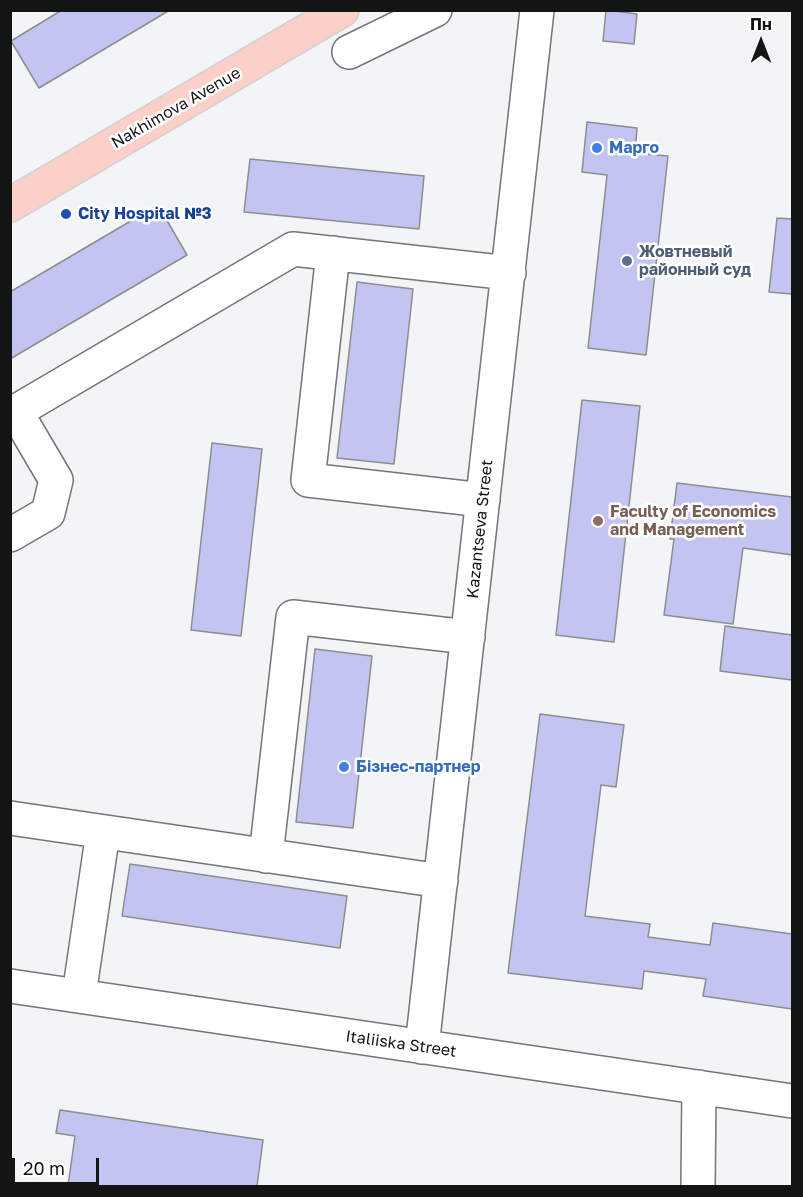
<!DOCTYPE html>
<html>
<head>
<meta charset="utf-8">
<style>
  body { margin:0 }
  #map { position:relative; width:803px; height:1197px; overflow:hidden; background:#f3f4f6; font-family:"Golos Text",sans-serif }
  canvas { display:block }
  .frame { position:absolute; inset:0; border:12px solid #131414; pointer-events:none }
  .north { position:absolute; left:731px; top:12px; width:60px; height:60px; -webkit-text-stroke:4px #fff; paint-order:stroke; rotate:0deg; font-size:16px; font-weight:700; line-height:24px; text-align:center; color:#131414 }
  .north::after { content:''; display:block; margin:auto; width:21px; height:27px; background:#131414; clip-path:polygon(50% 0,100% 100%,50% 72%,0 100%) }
  .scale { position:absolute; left:12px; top:1158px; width:87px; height:27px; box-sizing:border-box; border:3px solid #131414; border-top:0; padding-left:8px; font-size:18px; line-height:21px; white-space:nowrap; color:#131414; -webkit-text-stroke:4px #fff; paint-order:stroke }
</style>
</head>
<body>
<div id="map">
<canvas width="803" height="1197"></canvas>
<div class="frame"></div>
<div class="north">Пн</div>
<div class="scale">20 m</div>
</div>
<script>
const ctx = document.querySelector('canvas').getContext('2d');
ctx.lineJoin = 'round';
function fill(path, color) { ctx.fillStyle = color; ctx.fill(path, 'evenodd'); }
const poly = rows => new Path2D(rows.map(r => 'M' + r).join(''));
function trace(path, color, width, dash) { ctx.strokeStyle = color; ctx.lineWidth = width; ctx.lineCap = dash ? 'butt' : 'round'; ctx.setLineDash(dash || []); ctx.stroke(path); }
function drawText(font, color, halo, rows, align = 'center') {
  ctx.font = font + ' "Golos Text",sans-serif'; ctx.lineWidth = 5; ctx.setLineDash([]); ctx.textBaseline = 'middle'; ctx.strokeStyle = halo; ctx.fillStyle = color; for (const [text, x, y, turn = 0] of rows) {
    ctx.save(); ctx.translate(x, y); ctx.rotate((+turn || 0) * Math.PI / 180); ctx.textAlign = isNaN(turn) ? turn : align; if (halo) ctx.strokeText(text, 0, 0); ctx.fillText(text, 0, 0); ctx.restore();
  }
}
const building = poly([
  [62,10,170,10,39,88,11,41,62,10],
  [606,10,637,14,634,44,603,41,606,10],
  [587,122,637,128,635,153,668,156,646,355,588,348,607,175,582,172,587,122],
  [250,159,424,176,419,229,244,212,250,159],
  [158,205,187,255,10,359,10,292,158,205],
  [777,218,792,219,792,294,769,292,777,218],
  [357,282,413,289,394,464,337,458,357,282],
  [582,400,640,406,614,642,556,635,582,400],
  [212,443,262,449,241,636,191,630,212,443],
  [677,483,792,497,792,555,743,548,733,624,664,615,674,539,670,539,677,483],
  [725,626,792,635,792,680,720,671,725,626],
  [315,649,372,656,353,828,296,822,315,649],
  [540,714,624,725,616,787,601,785,585,916,650,924,648,937,710,945,713,923,792,934,792,1009,703,996,706,979,644,971,642,989,508,973,540,714],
  [130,864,347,896,340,948,122,916,130,864],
  [60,1110,263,1140,257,1186,68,1186,75,1136,56,1133,60,1110]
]);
const minor = poly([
  [349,52,435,10],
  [333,253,308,480,483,500],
  [10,415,293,249,509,273],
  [10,535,48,513,56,480,16,412],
  [10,818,441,881],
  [266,856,293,617,468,637],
  [10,986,792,1101],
  [79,995,103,832],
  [422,1047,537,10],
  [698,1186,699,1087]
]);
const major = poly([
  [10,205,342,10]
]);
const markers = [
  [597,148,6,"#3f7fe0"],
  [66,214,6,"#1a4fb4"],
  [627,261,6,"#5c6f8a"],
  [598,521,6,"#8d6e63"],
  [344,767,6,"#3f7fe0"]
];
const streetNames = [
  ["Nakhimova Avenue",176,108,-30],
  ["Kazantseva Street",480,529,-84],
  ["Italiiska Street",401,1044,8]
];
const shopNames = [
  ["Марго",609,148],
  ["Бізнес-партнер",356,767]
];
const transitNames = [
  ["City Hospital №3",78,214]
];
const serviceNames = [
  ["Жовтневый",639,252],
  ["районный суд",639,270]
];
const educationNames = [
  ["Faculty of Economics",610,512],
  ["and Management",610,530]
];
fill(building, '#c4c4f3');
trace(building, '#8d8d8e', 1.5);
trace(minor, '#747576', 36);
trace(major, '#d0d0d0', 36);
trace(minor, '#fff', 33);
trace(major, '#fad0c9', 33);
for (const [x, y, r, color] of markers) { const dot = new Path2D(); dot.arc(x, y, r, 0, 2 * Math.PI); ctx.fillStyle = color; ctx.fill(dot); trace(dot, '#fff', 2); }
drawText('16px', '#131414', '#fff', streetNames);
drawText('bold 16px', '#366cbe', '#fff', shopNames, 'left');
drawText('bold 16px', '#164399', '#fff', transitNames, 'left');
drawText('bold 16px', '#4e5e75', '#fff', serviceNames, 'left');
drawText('bold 16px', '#785e54', '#fff', educationNames, 'left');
</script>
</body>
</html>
